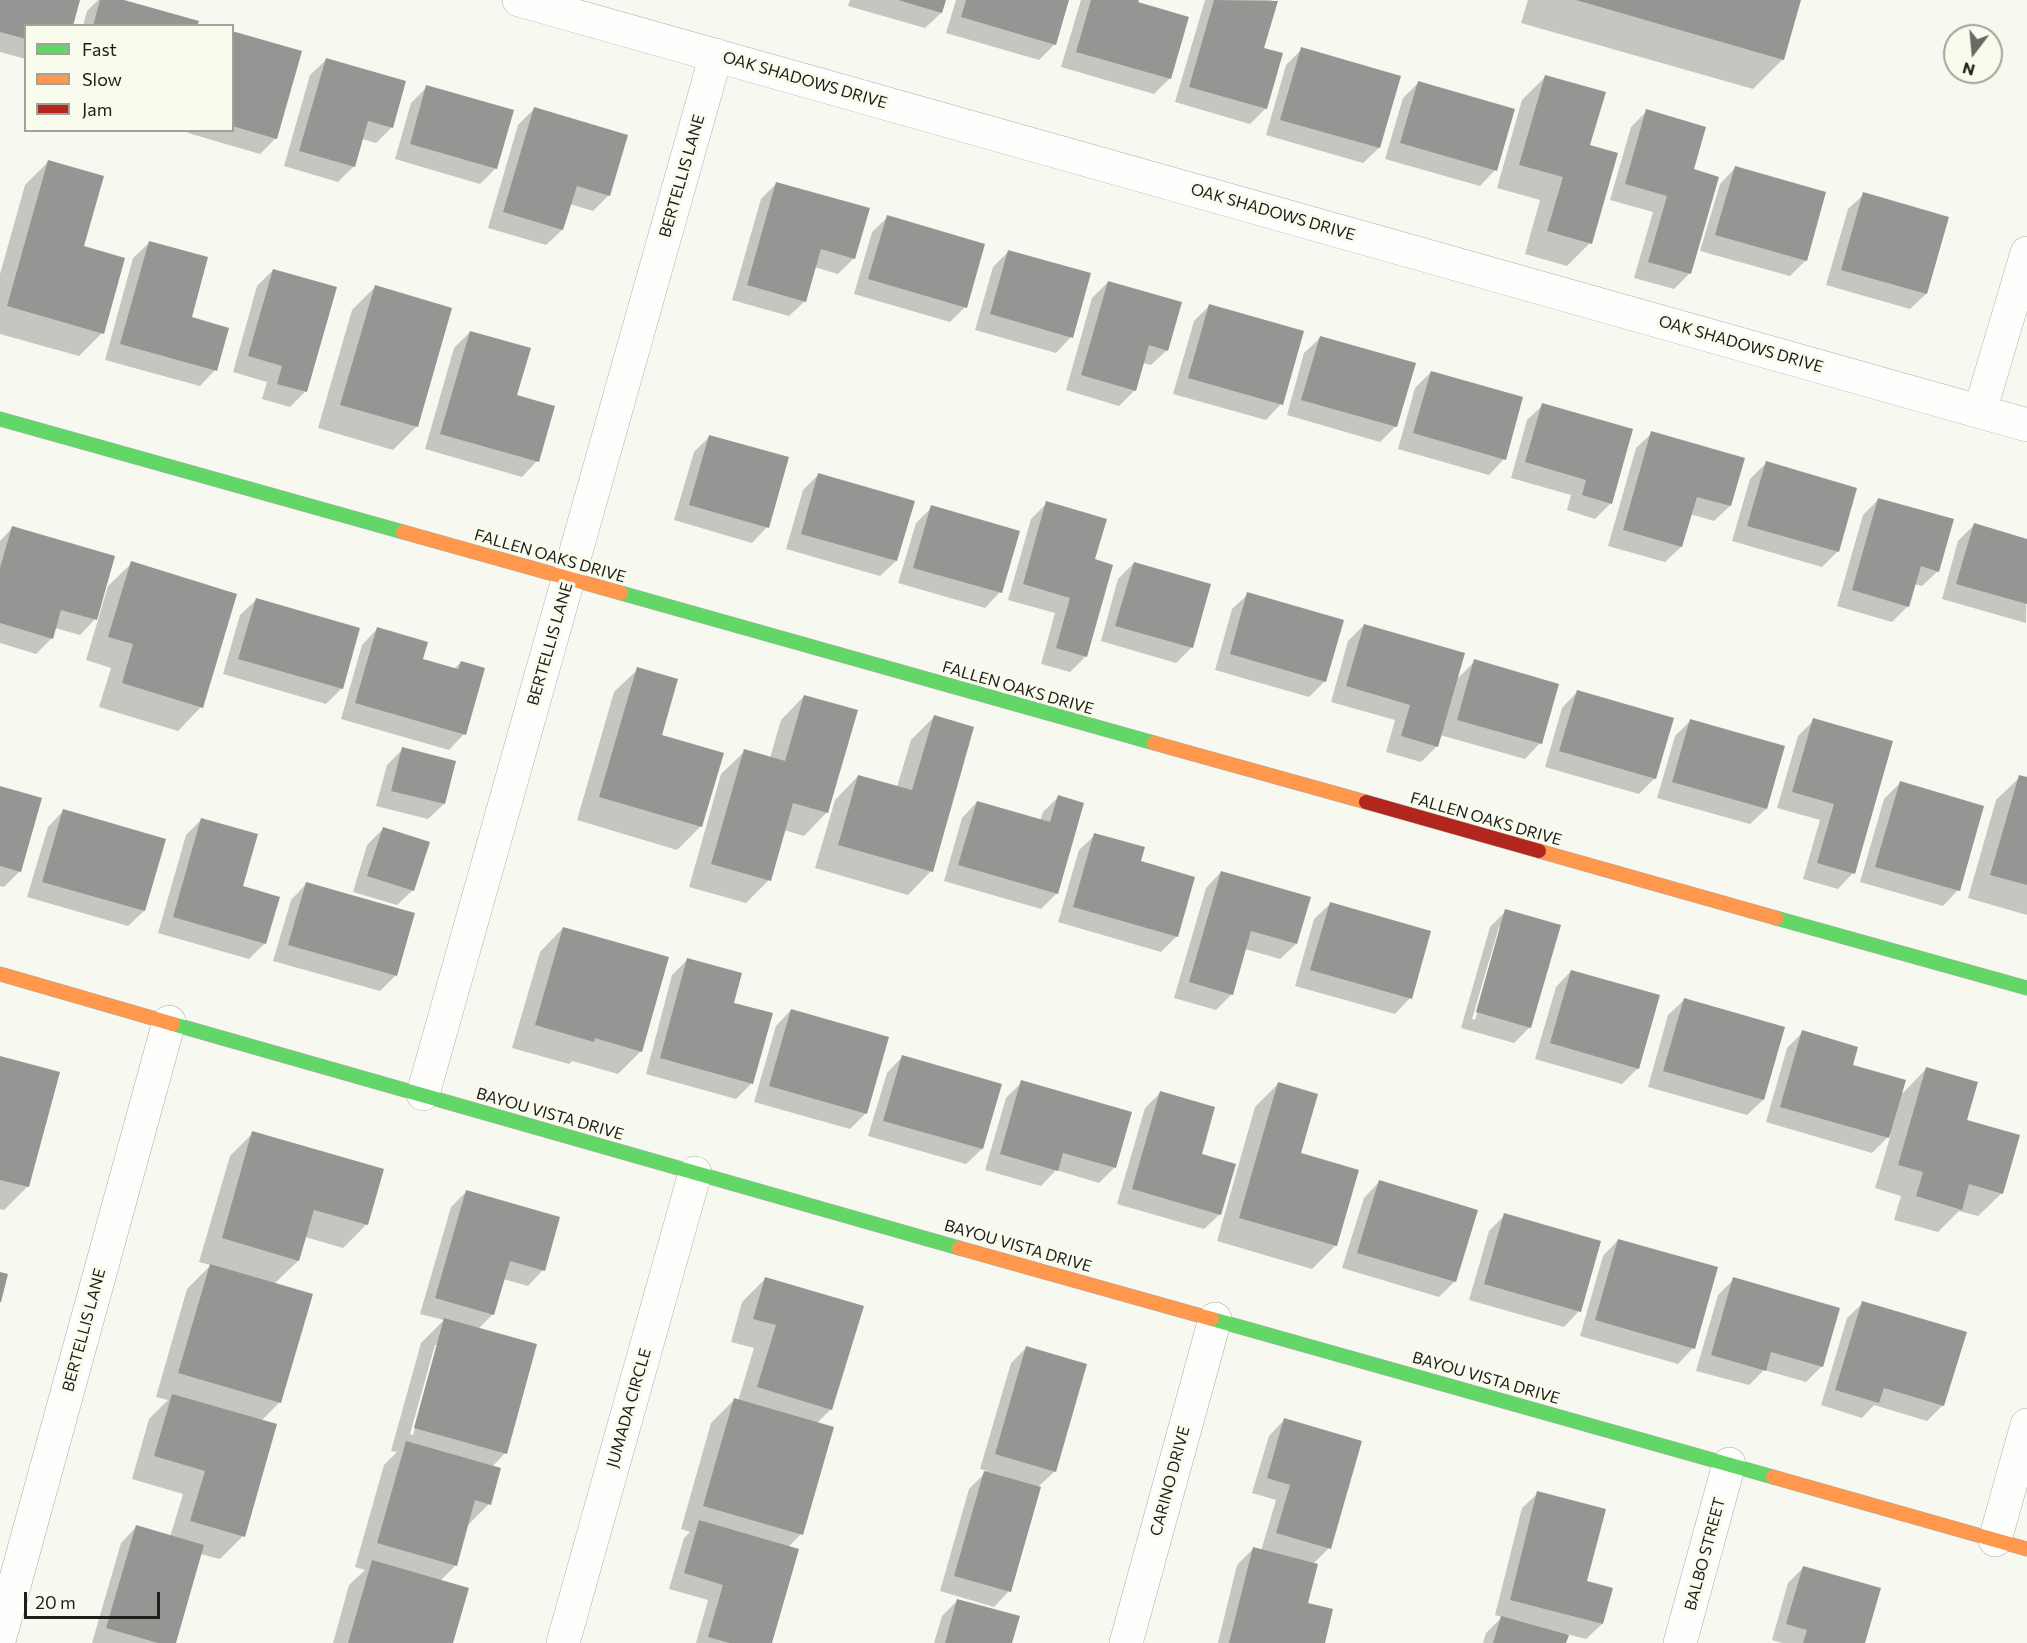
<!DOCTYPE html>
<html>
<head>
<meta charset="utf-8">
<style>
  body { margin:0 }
  #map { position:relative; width:2027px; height:1643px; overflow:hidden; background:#f7f8f0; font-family:Commissioner,sans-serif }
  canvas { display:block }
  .legend { position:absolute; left:24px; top:24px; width:210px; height:108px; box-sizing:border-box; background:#f9fced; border:2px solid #a1a398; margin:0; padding:8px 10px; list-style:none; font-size:18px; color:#1d1e19 }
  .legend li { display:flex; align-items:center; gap:12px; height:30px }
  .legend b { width:30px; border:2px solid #a1a398 }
  .north { position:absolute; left:1943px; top:24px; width:60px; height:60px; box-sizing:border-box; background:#f9fced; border:2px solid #a1a398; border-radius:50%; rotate:196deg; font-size:16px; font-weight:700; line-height:24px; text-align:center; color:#1d1e19 }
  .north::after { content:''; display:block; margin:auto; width:21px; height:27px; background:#696a64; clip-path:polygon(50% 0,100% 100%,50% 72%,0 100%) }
  .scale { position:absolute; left:24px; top:1592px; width:136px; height:27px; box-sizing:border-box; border:3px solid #1d1e19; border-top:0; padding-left:8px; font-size:18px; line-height:21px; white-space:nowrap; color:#1d1e19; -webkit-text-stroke:4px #f9fced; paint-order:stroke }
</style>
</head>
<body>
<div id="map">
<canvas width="2027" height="1643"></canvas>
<ul class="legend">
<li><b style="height:8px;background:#63d668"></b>Fast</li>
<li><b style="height:8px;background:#ff974d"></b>Slow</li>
<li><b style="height:8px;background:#b3261e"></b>Jam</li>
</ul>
<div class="north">N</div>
<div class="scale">20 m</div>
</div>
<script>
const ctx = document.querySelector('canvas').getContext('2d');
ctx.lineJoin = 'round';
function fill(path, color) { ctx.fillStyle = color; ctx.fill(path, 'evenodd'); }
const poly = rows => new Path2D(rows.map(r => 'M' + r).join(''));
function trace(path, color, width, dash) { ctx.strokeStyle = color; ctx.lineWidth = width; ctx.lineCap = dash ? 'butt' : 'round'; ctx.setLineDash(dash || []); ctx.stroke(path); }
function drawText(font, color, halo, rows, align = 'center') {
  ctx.font = font + ' Commissioner,sans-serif'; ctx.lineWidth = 6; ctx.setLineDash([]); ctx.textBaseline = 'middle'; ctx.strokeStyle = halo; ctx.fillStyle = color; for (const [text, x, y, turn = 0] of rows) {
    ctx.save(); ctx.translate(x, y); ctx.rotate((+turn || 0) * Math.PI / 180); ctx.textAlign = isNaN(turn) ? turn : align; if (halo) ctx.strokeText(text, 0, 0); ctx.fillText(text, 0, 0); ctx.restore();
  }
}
const shadow = poly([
  [0,0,79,0,26,26,26,59,0,52],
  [98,0,118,0,196,26,83,26,87,11],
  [850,0,944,0,941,13,925,28,848,6],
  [956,0,1068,0,1055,44,1039,60,946,33],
  [1081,0,1137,0,1136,3,1170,78,1154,94,1061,67],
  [1205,0,1270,0,1276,2,1262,49,1266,108,1250,124,1175,102],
  [1528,0,1800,0,1783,59,1753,89,1521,23],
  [232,33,276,138,260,154,188,133,188,130,232,130],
  [1302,49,1399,77,1379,148,1363,163,1266,135,1286,65],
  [326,60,392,127,376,143,362,139,354,166,338,182,284,166,310,75],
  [1545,77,1588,146,1590,243,1567,266,1525,254,1540,200,1497,188,1522,100],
  [1418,83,1495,170,1480,186,1385,159,1403,98],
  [427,87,496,168,480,184,395,159,411,103],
  [534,109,609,195,593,211,570,204,562,230,546,245,488,228,518,125],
  [1647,111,1692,170,1717,178,1689,274,1674,289,1634,278,1653,212,1610,200,1631,127],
  [48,162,82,247,102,333,79,356,0,334,0,274,25,185],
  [1735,168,1825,194,1805,261,1790,276,1700,251,1720,184],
  [777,183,854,258,838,274,814,267,805,301,789,316,732,300,761,199],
  [1864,194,1926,294,1910,309,1826,285,1848,209],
  [888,217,965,307,950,322,854,294,872,232],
  [149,243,190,318,215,370,200,386,105,360,133,258],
  [1009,251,1071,337,1056,353,975,330,993,267],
  [273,270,306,391,290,407,262,399,267,382,233,372,257,286],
  [1108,282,1167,350,1151,365,1143,363,1135,390,1119,406,1066,390,1092,298],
  [375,287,417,426,393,450,318,428,352,310],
  [1209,306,1281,404,1266,420,1173,394,1194,321],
  [470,332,516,396,537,461,522,477,425,449,454,348],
  [1320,338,1396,426,1380,442,1287,415,1304,353],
  [1431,372,1504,459,1489,475,1398,449,1415,388],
  [1543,405,1611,503,1595,519,1567,510,1571,495,1511,478,1527,420],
  [1652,433,1730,506,1714,521,1690,514,1681,547,1665,562,1608,546,1636,448],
  [710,436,767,527,752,543,674,520,694,452],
  [1766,463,1838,551,1822,567,1732,541,1750,479],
  [818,475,896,561,880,576,786,549,803,490],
  [1879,499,1938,571,1922,586,1914,584,1908,606,1892,622,1837,606,1863,515],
  [1047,503,1094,560,1111,566,1085,657,1070,672,1041,664,1055,613,1008,600,1031,519],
  [932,507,1000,592,985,608,898,583,916,523],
  [1974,525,2027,540,2026,623,1942,599,1958,541],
  [12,528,95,619,80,635,55,628,52,638,36,654,0,643,0,541],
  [132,563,201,707,178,731,99,707,111,668,86,660,108,586],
  [1134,563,1192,647,1176,663,1101,641,1118,579],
  [1248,594,1325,681,1309,697,1215,670,1232,609],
  [256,600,342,688,326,704,223,674,240,615],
  [1364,625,1456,680,1475,661,1540,743,1525,759,1440,735,1437,746,1421,762,1386,752,1395,720,1331,702,1348,641],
  [377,629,422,660,454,669,461,662,464,734,449,750,341,719,362,645],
  [638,669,660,736,701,826,677,850,577,820,614,692],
  [1577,692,1655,778,1639,794,1545,767,1562,708],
  [804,696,827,812,804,836,784,830,769,880,746,903,689,887,721,774,745,751,770,758,781,720],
  [934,717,931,871,908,895,815,868,835,800,858,776,897,787,911,740],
  [1814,720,1853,873,1838,889,1803,879,1820,820,1777,808,1798,736],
  [1690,721,1766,809,1750,824,1657,798,1675,736],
  [403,749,444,804,428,819,376,806,387,765],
  [2020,777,2027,779,2027,915,1968,898,1996,800],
  [1900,783,1958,890,1943,906,1860,882,1884,799],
  [0,787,20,871,4,887,0,886],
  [1058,797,1057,893,1041,909,944,881,962,818,977,802,1040,821,1043,812],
  [63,811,144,911,128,926,27,897,48,827],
  [202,819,241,887,265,943,249,959,158,933,186,835],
  [383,829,413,890,397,905,353,892,367,845],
  [1095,835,1139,862,1177,936,1161,952,1058,922,1079,850],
  [1221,872,1296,944,1280,959,1245,949,1232,994,1216,1010,1174,998,1206,888],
  [306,884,413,914,395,976,380,991,273,961,291,900],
  [1330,904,1410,998,1395,1014,1295,986,1314,919],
  [1506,911,1530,1027,1514,1043,1461,1028,1490,927],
  [1499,927,1502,927,1475,1020,1472,1019],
  [563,928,641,1051,618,1074,572,1061,569,1064,512,1048,540,952],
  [688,959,732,1004,752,1083,736,1099,646,1074,672,975],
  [1571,971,1638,1068,1622,1084,1535,1059,1556,987],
  [1684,1000,1763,1100,1747,1115,1648,1087,1668,1015],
  [791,1010,887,1038,865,1114,850,1129,754,1102,776,1026],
  [1803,1032,1900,1096,1926,1069,1965,1121,2002,1193,1978,1216,1959,1211,1938,1232,1894,1220,1901,1196,1875,1188,1891,1134,1872,1153,1766,1122,1787,1048],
  [902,1057,982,1149,966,1164,868,1136,887,1073],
  [0,1058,28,1186,4,1210,0,1209],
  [1022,1082,1115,1167,1099,1183,1056,1170,1041,1186,985,1170,1006,1098],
  [1278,1084,1299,1154,1336,1245,1312,1269,1217,1241,1255,1107],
  [1160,1093,1200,1155,1220,1214,1204,1229,1117,1204,1145,1108],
  [253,1133,382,1170,366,1225,343,1248,305,1237,298,1261,274,1284,280,1402,261,1421,243,1536,220,1559,200,1554,175,1643,92,1643,121,1543,136,1527,170,1537,183,1494,132,1479,149,1419,168,1400,156,1397,187,1289,211,1265,199,1262,230,1156],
  [1379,1182,1476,1211,1454,1282,1439,1297,1342,1268,1364,1198],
  [466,1192,543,1270,528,1286,503,1279,493,1314,478,1329,505,1453,492,1467,489,1504,466,1527,455,1566,440,1581,451,1643,333,1643,349,1585,365,1570,355,1567,384,1465,397,1452,391,1451,421,1343,444,1320,420,1314,451,1207],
  [435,1345,438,1345,413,1435,410,1434],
  [1505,1215,1579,1311,1564,1327,1469,1300,1489,1231],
  [1618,1240,1693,1348,1678,1364,1580,1336,1603,1256],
  [766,1278,831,1409,817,1423,801,1534,788,1547,770,1643,696,1643,708,1600,669,1589,684,1538,690,1532,681,1529,711,1423,734,1400,738,1401,754,1348,731,1342,742,1302],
  [1734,1279,1822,1366,1806,1382,1764,1370,1749,1385,1696,1371,1718,1295],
  [1863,1303,1943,1405,1927,1421,1874,1405,1862,1418,1821,1405,1847,1318],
  [1026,1348,1055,1471,1037,1488,1009,1591,994,1607,940,1591,969,1489,987,1471,980,1469,1011,1363],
  [1284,1420,1329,1548,1313,1564,1306,1604,1324,1643,1218,1643,1237,1565,1253,1549,1261,1551,1276,1500,1252,1493,1269,1436],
  [1538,1493,1585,1582,1602,1624,1586,1639,1567,1634,1565,1643,1483,1643,1486,1633,1502,1617,1495,1615,1522,1508],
  [1804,1567,1864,1643,1782,1643,1772,1640,1788,1583],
  [958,1600,1011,1643,934,1643,942,1616]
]);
const building = poly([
  [0,0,80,0,73,26,26,26,26,39,0,32],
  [100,0,124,0,199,21,197,26,93,26],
  [898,0,946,0,942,13],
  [966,0,1069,0,1056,45,961,17],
  [1091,0,1139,0,1138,2,1189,17,1171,79,1076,52],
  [1214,0,1278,1,1264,48,1283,53,1267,109,1189,87],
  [1576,0,1801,0,1784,60],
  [232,31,302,51,277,139,232,126],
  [1301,47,1401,76,1380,148,1280,120],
  [326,58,406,81,393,128,368,121,355,167,299,151],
  [1545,75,1606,92,1590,145,1618,153,1592,244,1547,231,1563,177,1519,165],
  [1418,81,1515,109,1497,171,1400,143],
  [426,85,514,110,497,169,410,144],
  [534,107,628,135,610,196,577,186,563,230,503,212],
  [1646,109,1706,127,1694,169,1719,177,1691,274,1648,262,1667,196,1625,184],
  [48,160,104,176,84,246,125,258,104,334,7,306],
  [1735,166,1826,192,1807,261,1715,235],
  [776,182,870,208,855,259,821,249,806,302,747,285],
  [1863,192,1949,217,1927,294,1841,270],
  [887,215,985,244,967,308,868,279],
  [149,241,208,257,192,317,229,328,217,371,120,344],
  [1008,250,1091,273,1073,338,990,314],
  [273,269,337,287,307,392,277,384,282,366,248,356],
  [1108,281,1182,302,1168,351,1149,345,1136,391,1081,375],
  [375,285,452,308,418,427,340,405],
  [1209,304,1304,331,1283,405,1188,378],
  [470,331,531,348,517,395,555,406,539,462,440,434],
  [1320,336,1416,363,1397,427,1301,400],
  [1431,371,1523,397,1506,460,1413,433],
  [1542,403,1633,429,1612,504,1582,495,1586,480,1525,462],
  [1651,431,1745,458,1731,506,1697,497,1682,547,1623,530],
  [709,435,789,457,769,528,689,505],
  [1766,461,1857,488,1839,552,1747,526],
  [818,473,915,501,897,561,801,534],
  [1878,498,1954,519,1939,572,1921,566,1909,607,1852,590],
  [1046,501,1107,519,1095,559,1113,565,1087,657,1056,648,1070,598,1023,584],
  [931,505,1020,531,1002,593,913,568],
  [1974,523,2027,539,2027,604,1956,584],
  [12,526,115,556,97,620,61,610,53,639,0,623,0,568],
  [131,561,237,594,203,708,122,683,133,644,108,637],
  [1134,562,1211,584,1193,648,1115,626],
  [1247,592,1344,620,1326,682,1230,654],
  [256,598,360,628,343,689,238,659],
  [1364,624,1465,653,1438,747,1401,736,1410,705,1346,686],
  [377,627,428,642,423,659,458,669,461,661,485,668,466,735,355,703],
  [1474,659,1559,684,1542,744,1457,720],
  [637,667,678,679,662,735,724,753,702,827,599,797],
  [1577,690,1674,718,1656,779,1559,751],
  [804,695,858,710,828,813,793,803,771,881,711,864,744,749,785,761],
  [934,715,974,727,933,872,838,845,858,775,912,790],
  [1813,718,1893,741,1855,874,1817,863,1834,804,1792,792],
  [1690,719,1785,746,1767,809,1672,782],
  [402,747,456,761,445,804,391,791],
  [2019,775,2027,777,2027,885,1990,875],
  [1900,781,1984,806,1960,891,1875,867],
  [0,786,42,798,21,872,0,866],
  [1058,795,1084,803,1058,894,958,865,977,801,1050,822],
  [63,809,166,839,145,911,42,882],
  [201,818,258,834,243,886,280,897,266,944,173,917],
  [383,827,430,842,414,891,367,876],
  [1094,833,1145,847,1141,861,1195,877,1178,937,1073,907],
  [1221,871,1311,897,1297,944,1251,931,1233,995,1189,982],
  [306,882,415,913,397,976,288,945],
  [1330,902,1431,931,1412,999,1310,970],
  [1505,909,1561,925,1531,1028,1476,1012],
  [563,927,669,957,642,1052,595,1038,594,1042,535,1025],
  [687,958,742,973,734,1003,773,1013,753,1084,660,1058],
  [1571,970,1660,995,1639,1069,1550,1043],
  [1684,998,1785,1027,1764,1100,1663,1071],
  [791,1009,889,1037,867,1114,769,1086],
  [1802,1030,1858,1047,1853,1065,1906,1080,1889,1138,1780,1107],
  [902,1055,1002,1084,983,1149,883,1121],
  [0,1056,60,1072,29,1187,0,1180],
  [1926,1067,1978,1082,1967,1120,2020,1135,2003,1194,1969,1184,1962,1210,1916,1196,1923,1172,1898,1165],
  [1021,1080,1132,1112,1116,1168,1063,1153,1058,1171,1000,1154],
  [1278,1082,1318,1094,1301,1153,1359,1170,1337,1246,1239,1218],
  [1160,1091,1215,1107,1202,1154,1236,1164,1221,1215,1132,1189],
  [252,1131,384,1169,368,1225,314,1210,299,1261,222,1238],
  [1379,1180,1478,1210,1456,1282,1357,1253],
  [466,1190,560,1217,545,1271,510,1261,494,1315,435,1298],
  [1504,1213,1601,1241,1581,1312,1484,1284],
  [1618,1239,1718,1267,1695,1349,1595,1320],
  [210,1264,313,1294,281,1403,178,1373],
  [0,1272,8,1274,1,1302,0,1302],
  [765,1277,864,1306,832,1410,757,1387,776,1325,753,1319],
  [1733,1277,1840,1308,1823,1367,1771,1352,1766,1371,1711,1355],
  [1862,1301,1967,1332,1944,1406,1884,1388,1879,1403,1835,1390],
  [444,1318,537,1344,507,1454,414,1428],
  [1026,1346,1087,1364,1056,1472,995,1454],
  [172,1394,277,1424,245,1537,190,1521,205,1471,154,1456],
  [734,1398,834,1427,803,1535,703,1506],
  [1284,1418,1362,1441,1331,1549,1276,1533,1290,1485,1267,1478],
  [406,1441,501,1468,491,1505,475,1500,457,1566,377,1543],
  [984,1471,1041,1487,1011,1592,954,1576],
  [1537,1491,1606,1509,1587,1581,1613,1588,1603,1624,1510,1600],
  [699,1520,799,1549,772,1643,730,1643,708,1637,723,1585,684,1573],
  [136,1525,204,1545,176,1643,158,1643,106,1628],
  [1253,1547,1318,1564,1308,1603,1333,1609,1325,1643,1229,1643],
  [372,1560,469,1588,453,1643,348,1643],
  [1803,1566,1881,1588,1865,1643,1803,1643,1807,1630,1786,1624],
  [957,1599,1020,1616,1012,1643,945,1643],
  [1501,1616,1569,1635,1566,1643,1493,1643]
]);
const street = poly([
  [519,0,2027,425],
  [1980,411,2027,253],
  [423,1094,716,55],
  [1995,1540,2027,1425],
  [0,1637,169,1022],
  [563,1643,695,1173],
  [1126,1643,1215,1319],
  [1680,1643,1729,1464]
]);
const fast = poly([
  [0,419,403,532],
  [621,593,1154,743],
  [1776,918,2027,988],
  [173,1024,959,1248],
  [1212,1319,1773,1477]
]);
const slow = poly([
  [403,532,621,593],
  [1154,743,1366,802],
  [1539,851,1776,918],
  [0,974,173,1024],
  [959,1248,1212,1319],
  [1773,1477,2027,1549]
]);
const jam = poly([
  [1366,802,1539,851]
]);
const streetNames = [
  ["OAK SHADOWS DRIVE",805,80,16],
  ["BERTELLIS LANE",682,176,-74],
  ["OAK SHADOWS DRIVE",1273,212,16],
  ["OAK SHADOWS DRIVE",1741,344,16],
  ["FALLEN OAKS DRIVE",550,556,16],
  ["BERTELLIS LANE",550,644,-74],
  ["FALLEN OAKS DRIVE",1018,688,16],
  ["FALLEN OAKS DRIVE",1486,819,16],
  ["BAYOU VISTA DRIVE",550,1114,16],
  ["BAYOU VISTA DRIVE",1018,1246,16],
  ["BERTELLIS LANE",84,1330,-75],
  ["BAYOU VISTA DRIVE",1486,1378,16],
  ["JUMADA CIRCLE",629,1408,-74],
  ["CARINO DRIVE",1170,1481,-75],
  ["BALBO STREET",1705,1554,-75]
];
fill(shadow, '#0003');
fill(building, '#979593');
trace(street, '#abaca6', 34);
trace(fast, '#abaca6', 15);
trace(slow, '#abaca6', 15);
trace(jam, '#abaca6', 15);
trace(street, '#fefefd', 33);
trace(fast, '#63d668', 14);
trace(slow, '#ff974d', 14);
trace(jam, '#b3261e', 14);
drawText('16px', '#1d1e19', '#f9fced', streetNames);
</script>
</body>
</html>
